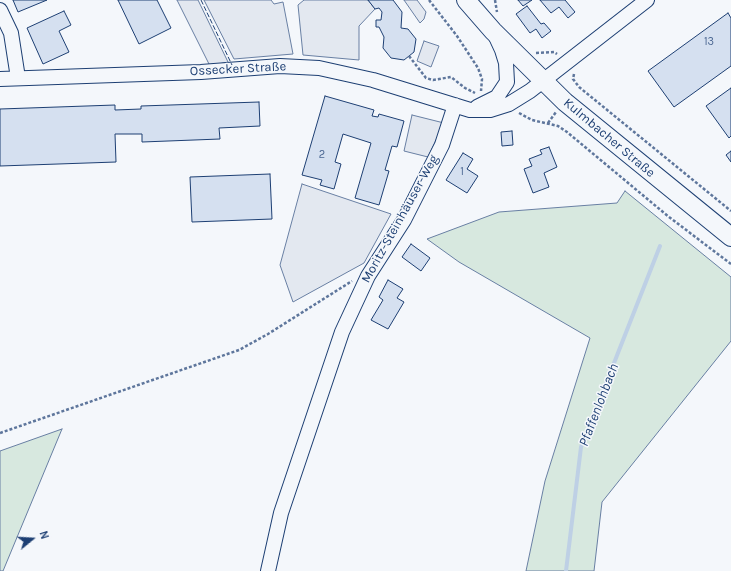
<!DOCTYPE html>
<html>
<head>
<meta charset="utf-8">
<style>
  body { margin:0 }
  #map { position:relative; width:731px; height:571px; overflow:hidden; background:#f4f7fb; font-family:Karla,sans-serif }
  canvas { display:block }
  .north { position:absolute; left:12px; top:519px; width:40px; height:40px; -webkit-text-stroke:3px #f4f7fb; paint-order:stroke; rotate:72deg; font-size:11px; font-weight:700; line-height:16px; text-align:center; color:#1d3f73 }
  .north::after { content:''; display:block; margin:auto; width:14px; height:18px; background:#1d3f73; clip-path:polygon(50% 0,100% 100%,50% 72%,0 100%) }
</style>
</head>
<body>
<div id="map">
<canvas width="731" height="571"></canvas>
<div class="north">N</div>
</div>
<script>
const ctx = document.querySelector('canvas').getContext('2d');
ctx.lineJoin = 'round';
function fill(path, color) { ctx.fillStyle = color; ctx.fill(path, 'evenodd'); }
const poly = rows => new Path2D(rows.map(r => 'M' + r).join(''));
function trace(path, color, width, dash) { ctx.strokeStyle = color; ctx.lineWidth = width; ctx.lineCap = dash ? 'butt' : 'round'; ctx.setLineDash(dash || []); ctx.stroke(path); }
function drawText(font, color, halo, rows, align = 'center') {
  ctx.font = font + ' Karla,sans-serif'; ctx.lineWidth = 3; ctx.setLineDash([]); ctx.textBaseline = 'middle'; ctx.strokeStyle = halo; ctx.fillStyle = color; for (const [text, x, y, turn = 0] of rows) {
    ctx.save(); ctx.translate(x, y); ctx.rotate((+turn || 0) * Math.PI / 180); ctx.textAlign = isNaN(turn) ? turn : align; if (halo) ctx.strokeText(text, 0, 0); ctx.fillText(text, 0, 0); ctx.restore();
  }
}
const green = poly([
  [625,191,731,277,731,341,602,502,594,571,526,571,545,481,590,338,459,262,427,239,499,212,617,203,625,191],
  [62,429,3,571,0,571,0,451,62,429]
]);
const parking = poly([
  [177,0,198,0,228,62,210,66,177,0],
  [204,0,271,0,274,4,283,2,293,54,234,59,204,0],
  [304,0,368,0,375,9,359,26,359,60,303,55,298,5,304,0],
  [404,0,417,0,426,12,424,19,420,23,404,0],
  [424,41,439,46,431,67,417,61,424,41],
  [412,115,444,123,428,157,404,151,412,115],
  [302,184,391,214,364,263,293,302,280,265,302,184]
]);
const stream = poly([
  [566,571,581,447,660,246]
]);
const building = poly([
  [13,0,47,0,18,12,13,0],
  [118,0,157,0,171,28,139,44,118,0],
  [368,0,393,0,402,12,401,28,408,29,416,39,414,52,404,60,391,58,383,48,384,37,379,27,376,27,376,20,381,20,382,12,379,8,375,9,368,0],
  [518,0,532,0,523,6,518,0],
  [540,0,565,0,575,12,568,18,559,7,551,13,540,0],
  [527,6,541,24,544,23,551,31,542,38,536,29,530,33,516,14,527,6],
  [64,11,71,25,59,31,69,52,43,64,27,28,64,11],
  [728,13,731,18,731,66,674,107,648,71,728,13],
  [731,88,731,136,729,138,706,106,731,88],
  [325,96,374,110,372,116,378,117,379,114,404,121,397,147,392,146,385,170,389,171,379,205,355,198,371,143,343,134,335,162,341,164,334,189,320,185,322,180,302,175,325,96],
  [259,102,260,126,219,128,220,139,142,142,142,134,115,134,116,162,0,166,0,109,115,105,115,110,141,109,141,106,259,102],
  [512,131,513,145,502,146,501,132,512,131],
  [549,147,557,167,544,173,549,187,533,193,524,169,532,166,529,159,542,154,540,150,549,147],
  [731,151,731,162,726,155,731,151],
  [463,153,473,159,467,169,478,176,467,193,446,180,463,153],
  [270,174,272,219,192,222,190,177,270,174],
  [411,244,430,258,421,271,402,257,411,244],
  [388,280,403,289,397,298,404,302,388,329,371,320,383,300,379,297,388,280]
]);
const path = poly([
  [429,0,457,36,478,68,482,79,481,91],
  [495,0,497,12],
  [536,53,554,52,557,54],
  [409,56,426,78,433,80,451,77,465,88,475,93],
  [574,74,573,79,579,87,731,211],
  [519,113,532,120,558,126,567,132,669,217,731,264],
  [548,123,556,112],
  [0,433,239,350,268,334,352,281]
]);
const minor = poly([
  [0,10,11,33,18,78],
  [0,79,201,72,280,66,319,68,373,80,470,110,490,110,509,104,530,91,647,0],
  [477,107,497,97,507,82,506,63,502,50,496,37],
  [268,571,281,513,342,332,368,276,404,220,442,145,455,105]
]);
const major = poly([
  [466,0,493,31,565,102,731,237]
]);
const fence = poly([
  [201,0,232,65]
]);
const numberNames = [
  ["13",709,42],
  ["2",322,155],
  ["1",462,172]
];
const streetNames = [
  ["Ossecker Straße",238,69,-3],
  ["Kulmbacher Straße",609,138,40],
  ["Moritz-Steinhäuser-Weg",400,219,-61]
];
const waterNames = [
  ["Pfaffenlohbach",599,405,-69]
];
fill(green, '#d7e8df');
trace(green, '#687fa3', 1);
fill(parking, '#e3e8f0');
trace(parking, '#687fa3', 1);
trace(stream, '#bed0e5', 4);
fill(building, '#d5e0f0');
trace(building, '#1d3f73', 1);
trace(minor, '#1d3f73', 16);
trace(major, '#1d3f73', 20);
trace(path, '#5e769c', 2.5, [3, 2]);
trace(minor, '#f4f7fb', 14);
trace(major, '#f4f7fb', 18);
trace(fence, '#1d3f73', 1, [5, 2]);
drawText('11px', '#4b6792', null, numberNames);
drawText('13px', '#1d3f73', '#f4f7fb', streetNames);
drawText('italic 14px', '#1d3f73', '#f4f7fb', waterNames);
</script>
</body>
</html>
